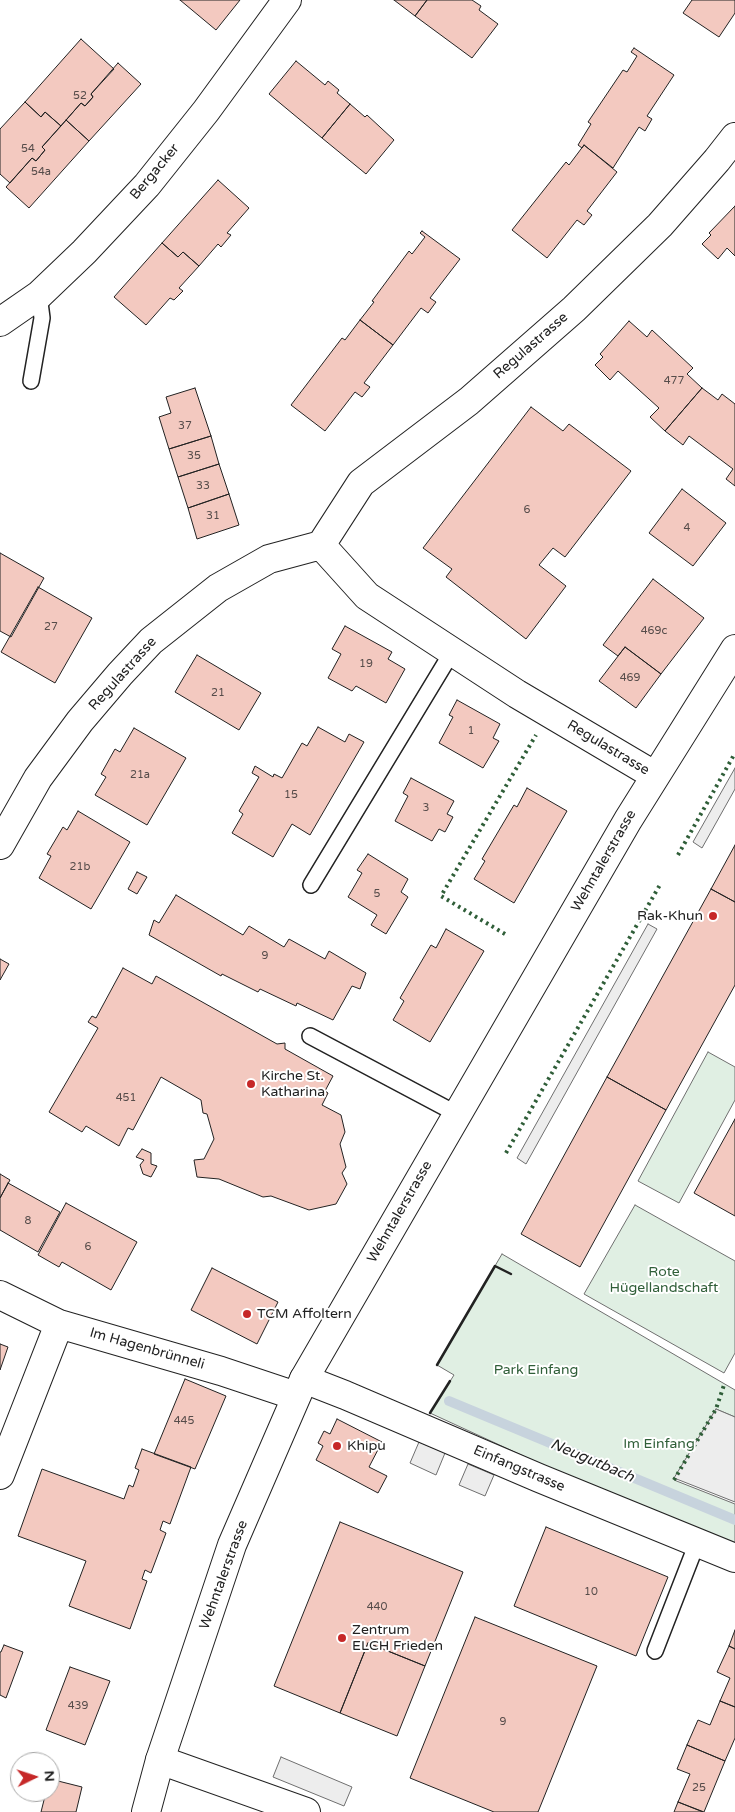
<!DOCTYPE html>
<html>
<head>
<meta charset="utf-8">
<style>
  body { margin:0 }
  #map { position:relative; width:735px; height:1812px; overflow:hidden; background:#fff; font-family:"Varela Round",sans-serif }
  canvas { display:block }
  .north { position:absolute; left:10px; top:1752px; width:50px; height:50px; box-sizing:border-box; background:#fff; border:1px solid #a7a7a7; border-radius:50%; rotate:86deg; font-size:14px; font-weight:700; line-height:20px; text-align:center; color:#222 }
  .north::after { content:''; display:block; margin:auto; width:18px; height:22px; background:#c62828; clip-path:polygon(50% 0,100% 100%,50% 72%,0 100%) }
</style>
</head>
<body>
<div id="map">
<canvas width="735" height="1812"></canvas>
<div class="north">N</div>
</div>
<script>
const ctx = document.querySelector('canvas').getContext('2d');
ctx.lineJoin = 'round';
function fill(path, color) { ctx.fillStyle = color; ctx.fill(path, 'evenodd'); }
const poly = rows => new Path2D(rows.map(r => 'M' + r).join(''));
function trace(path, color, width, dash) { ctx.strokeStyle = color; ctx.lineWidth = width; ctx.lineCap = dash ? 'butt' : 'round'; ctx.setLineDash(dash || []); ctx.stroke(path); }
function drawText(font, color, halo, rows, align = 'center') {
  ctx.font = font + ' "Varela Round",sans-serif'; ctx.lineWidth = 4; ctx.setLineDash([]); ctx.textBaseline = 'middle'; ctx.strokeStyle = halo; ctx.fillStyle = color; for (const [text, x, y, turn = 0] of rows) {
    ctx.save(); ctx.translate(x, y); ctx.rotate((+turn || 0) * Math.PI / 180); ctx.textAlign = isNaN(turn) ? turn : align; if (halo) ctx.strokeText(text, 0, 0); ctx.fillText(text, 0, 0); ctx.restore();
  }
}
const green = poly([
  [708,1052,735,1067,735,1100,679,1203,638,1181,708,1052],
  [635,1205,735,1261,735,1353,724,1373,584,1294,635,1205],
  [502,1254,735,1390,735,1417,716,1409,674,1480,735,1504,735,1546,608,1495,430,1413,454,1375,437,1365,502,1254]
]);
const parking = poly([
  [735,768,735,789,702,848,693,842,735,768],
  [648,924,657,929,526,1164,517,1158,648,924],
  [716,1409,735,1417,735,1502,674,1478,716,1409],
  [419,1442,445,1453,436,1475,410,1463,419,1442],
  [468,1464,494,1475,485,1496,459,1485,468,1464],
  [281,1757,352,1787,344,1806,273,1777,281,1757]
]);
const stream = poly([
  [449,1401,735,1520]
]);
const building = poly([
  [180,0,240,0,216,30,180,0],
  [394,0,427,0,415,16,394,0],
  [427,0,472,0,481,6,479,10,498,24,472,58,415,16,427,0],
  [692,0,735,0,735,13,719,37,683,13,692,0],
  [81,39,114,69,91,94,93,97,85,106,81,103,61,126,45,112,41,117,25,102,81,39],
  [634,48,674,75,647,116,652,119,645,131,639,127,613,168,584,145,582,148,578,145,591,124,588,122,623,70,627,72,637,56,631,52,634,48],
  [296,61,325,85,328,81,339,90,337,93,350,104,322,138,269,94,296,61],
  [118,63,141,84,89,141,66,120,81,103,85,106,93,97,91,94,118,63],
  [25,102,41,117,45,112,61,126,42,147,45,150,36,161,32,158,10,183,0,174,0,129,25,102],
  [350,104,365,117,367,115,394,140,366,174,322,138,350,104],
  [66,120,89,141,29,208,6,187,32,158,36,161,45,150,42,147,66,120],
  [584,145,617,172,587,211,592,215,584,225,577,220,547,258,512,230,566,162,569,165,584,145],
  [218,180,249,208,227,233,231,235,221,247,218,244,199,266,183,252,178,257,162,243,218,180],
  [735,206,735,256,727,248,718,259,702,244,711,235,709,233,735,206],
  [422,231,460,259,430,298,436,302,428,313,421,308,393,345,360,320,374,302,372,301,409,251,412,254,425,237,420,233,422,231],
  [162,243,178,257,183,252,199,266,179,288,183,291,174,300,170,298,146,325,114,297,162,243],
  [360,320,393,345,364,383,370,387,362,397,355,392,325,431,291,405,342,338,345,340,360,320],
  [629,321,647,337,652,330,693,368,687,374,702,388,665,431,650,417,659,408,618,371,610,380,595,365,603,357,600,354,629,321],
  [195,388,211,436,169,449,159,417,171,413,166,397,195,388],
  [702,388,718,400,722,394,735,404,735,486,726,479,733,469,689,436,683,445,665,431,702,388],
  [531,407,563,431,569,424,631,471,565,557,553,548,539,565,566,586,526,639,446,577,452,569,423,548,531,407],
  [211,436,219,464,178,477,169,449,211,436],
  [219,464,229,494,188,508,178,477,219,464],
  [682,489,726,523,693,566,649,533,682,489],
  [229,494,239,525,197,539,188,508,229,494],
  [0,553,44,578,11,637,0,631,0,553],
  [653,579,704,618,661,674,625,647,618,656,603,645,653,579],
  [38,587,92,618,55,683,1,652,38,587],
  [345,626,392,652,388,659,405,669,386,703,356,686,352,691,328,678,341,654,332,649,345,626],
  [625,647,661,674,636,708,599,681,625,647],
  [197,655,261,693,239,730,175,692,197,655],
  [457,700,500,724,493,738,499,741,483,768,439,743,453,717,449,715,457,700],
  [318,727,345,742,349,734,364,742,310,835,292,824,273,857,232,833,243,814,239,811,259,777,252,773,255,766,273,777,274,774,282,778,302,743,307,746,318,727],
  [134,728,186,758,147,825,95,795,106,777,101,774,115,749,120,752,134,728],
  [411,778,454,801,447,814,453,817,445,832,439,829,432,841,395,821,408,796,403,793,411,778],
  [527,788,567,811,514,903,474,879,485,861,482,859,514,805,517,807,527,788],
  [78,811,130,842,91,909,39,878,51,856,47,854,63,827,67,830,78,811],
  [735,845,735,902,711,889,735,845],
  [368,854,408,879,401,892,408,897,386,934,371,925,377,915,348,897,362,873,357,870,368,854],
  [137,872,147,877,137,894,128,889,137,872],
  [711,889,735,902,735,985,666,1110,607,1077,711,889],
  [176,895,243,935,249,926,284,947,289,939,325,959,329,951,366,973,360,989,352,986,333,1020,297,1003,296,1006,260,989,258,992,222,974,221,976,149,935,154,920,159,923,176,895],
  [446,929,484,951,430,1042,393,1020,404,1001,400,998,431,945,436,948,446,929],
  [0,959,9,964,0,980,0,959],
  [123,968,152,984,156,976,277,1044,285,1043,285,1049,333,1076,325,1091,328,1093,322,1105,341,1115,345,1132,340,1144,346,1167,342,1173,347,1184,336,1204,309,1210,271,1196,263,1197,219,1179,197,1177,194,1160,204,1159,214,1139,207,1114,203,1113,201,1100,161,1077,133,1130,128,1128,119,1146,86,1126,82,1132,49,1112,98,1028,88,1022,92,1016,96,1018,123,968],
  [607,1077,666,1110,580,1267,521,1234,607,1077],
  [735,1119,735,1216,694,1193,735,1119],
  [142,1149,151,1153,151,1164,157,1166,151,1177,143,1174,140,1165,144,1160,136,1157,142,1149],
  [0,1174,10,1180,0,1198,0,1174],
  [8,1183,60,1212,38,1252,0,1230,0,1198,8,1183],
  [66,1203,137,1242,111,1290,62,1262,59,1267,38,1255,66,1203],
  [212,1268,278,1302,257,1344,191,1310,212,1268],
  [0,1344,8,1347,0,1370,0,1344],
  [185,1379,226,1396,195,1469,154,1454,185,1379],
  [337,1419,382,1442,369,1467,387,1476,378,1493,316,1460,323,1446,318,1443,324,1431,330,1434,337,1419],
  [142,1449,191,1467,170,1524,163,1521,160,1530,166,1533,151,1573,145,1570,142,1579,147,1581,130,1629,69,1606,86,1561,18,1536,42,1469,124,1499,129,1485,133,1487,139,1470,135,1468,142,1449],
  [340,1522,463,1572,425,1666,368,1643,340,1713,274,1686,340,1522],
  [546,1527,668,1577,636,1656,514,1606,546,1527],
  [475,1617,597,1666,538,1812,494,1812,410,1778,475,1617],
  [735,1630,735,1649,729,1646,735,1630],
  [368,1643,425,1666,397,1736,340,1713,368,1643],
  [4,1645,23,1652,6,1698,0,1695,0,1652,1,1652,4,1645],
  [729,1646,735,1649,735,1707,720,1701,730,1678,717,1672,729,1646],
  [70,1667,110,1681,85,1745,46,1730,70,1667],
  [720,1701,735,1707,735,1738,725,1761,687,1745,698,1720,710,1725,720,1701],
  [687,1745,725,1761,704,1812,678,1802,690,1774,677,1769,687,1745],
  [50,1779,82,1787,76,1812,41,1812,46,1792,50,1792,50,1779],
  [678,1802,703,1812,674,1812,678,1802]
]);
const service = poly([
  [31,381,42,318,39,295],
  [311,885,452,652],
  [310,1036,457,1114],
  [655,1651,697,1543]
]);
const minor = poly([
  [0,322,39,295,84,252,147,185,206,111,287,0],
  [321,545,367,596,517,694,654,775],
  [0,845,38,778,80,721,120,674,151,641,218,588,269,559,321,545,361,483,469,401,574,309,660,225,717,160,735,137],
  [0,1295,59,1324,221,1371,296,1396],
  [304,1379,345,1395,539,1478,735,1558],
  [0,1475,59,1324],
  [160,1760,306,1812]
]);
const primary = poly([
  [146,1812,160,1760,232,1545,304,1379,628,820,735,649]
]);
const hedge = poly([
  [678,855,735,753],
  [505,934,441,896,536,735],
  [506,1153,661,883],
  [674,1480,716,1409,724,1385]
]);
const wall = poly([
  [437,1365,495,1266,511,1274],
  [430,1413,450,1381]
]);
const markers = [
  [713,916,5,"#c62828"],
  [251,1084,5,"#c62828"],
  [247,1314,5,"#c62828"],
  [337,1446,5,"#c62828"],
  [342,1638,5,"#c62828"]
];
const numberNames = [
  ["52",80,96],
  ["54",28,149],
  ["54a",41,172],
  ["477",674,381],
  ["37",185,426],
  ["35",194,456],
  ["33",203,486],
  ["6",527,510],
  ["31",213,516],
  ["4",687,528],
  ["27",51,627],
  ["469c",654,631],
  ["19",366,664],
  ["469",630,678],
  ["21",218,693],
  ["1",471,731],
  ["21a",140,775],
  ["15",291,795],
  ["3",426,808],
  ["21b",80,867],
  ["5",377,894],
  ["9",265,956],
  ["451",126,1098],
  ["8",28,1221],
  ["6",88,1247],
  ["445",184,1421],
  ["10",591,1592],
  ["440",377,1607],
  ["439",78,1706],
  ["9",503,1722],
  ["25",699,1788]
];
const streetNames = [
  ["Bergacker",155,172,-50],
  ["Regulastrasse",531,346,-41],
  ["Regulastrasse",123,674,-48],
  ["Regulastrasse",608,748,31],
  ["Wehntalerstrasse",604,861,-60],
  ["Wehntalerstrasse",400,1212,-60],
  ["Im Hagenbrünneli",147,1349,16],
  ["Einfangstrasse",519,1469,23],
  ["Wehntalerstrasse",224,1575,-70]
];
const poiNames = [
  ["Rak-Khun",703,916,"right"],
  ["Kirche St.",261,1076],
  ["Katharina",261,1092],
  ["TCM Affoltern",257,1314],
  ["Khipu",347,1446],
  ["Zentrum",352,1630],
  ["ELCH Frieden",352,1646]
];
const parkNames = [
  ["Rote",664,1272],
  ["Hügellandschaft",664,1288],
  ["Park Einfang",536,1370],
  ["Im Einfang",659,1444]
];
const waterNames = [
  ["Neugutbach",592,1461,23]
];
fill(green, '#e0efe3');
trace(green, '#6f6f6f', 1);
fill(parking, '#ededed');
trace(parking, '#6f6f6f', 1);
trace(stream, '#c7d3dd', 10);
fill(building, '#f3c9c0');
trace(building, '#222', 1);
trace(service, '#222', 18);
trace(minor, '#222', 30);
trace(primary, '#222', 30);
trace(service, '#fff', 15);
trace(minor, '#fff', 28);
trace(primary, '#fff', 28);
trace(hedge, '#2f5e38', 4, [2.5, 4]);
trace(wall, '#222', 2.5);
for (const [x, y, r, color] of markers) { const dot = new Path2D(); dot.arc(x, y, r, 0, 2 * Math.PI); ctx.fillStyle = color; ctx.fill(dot); trace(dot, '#fff', 2); }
drawText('11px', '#564c4a', null, numberNames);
drawText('14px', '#222', '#fff', streetNames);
drawText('14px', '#222', '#fff', poiNames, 'left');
drawText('14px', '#2f5e38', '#fff', parkNames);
drawText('italic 15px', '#222', '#fff', waterNames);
</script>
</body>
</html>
